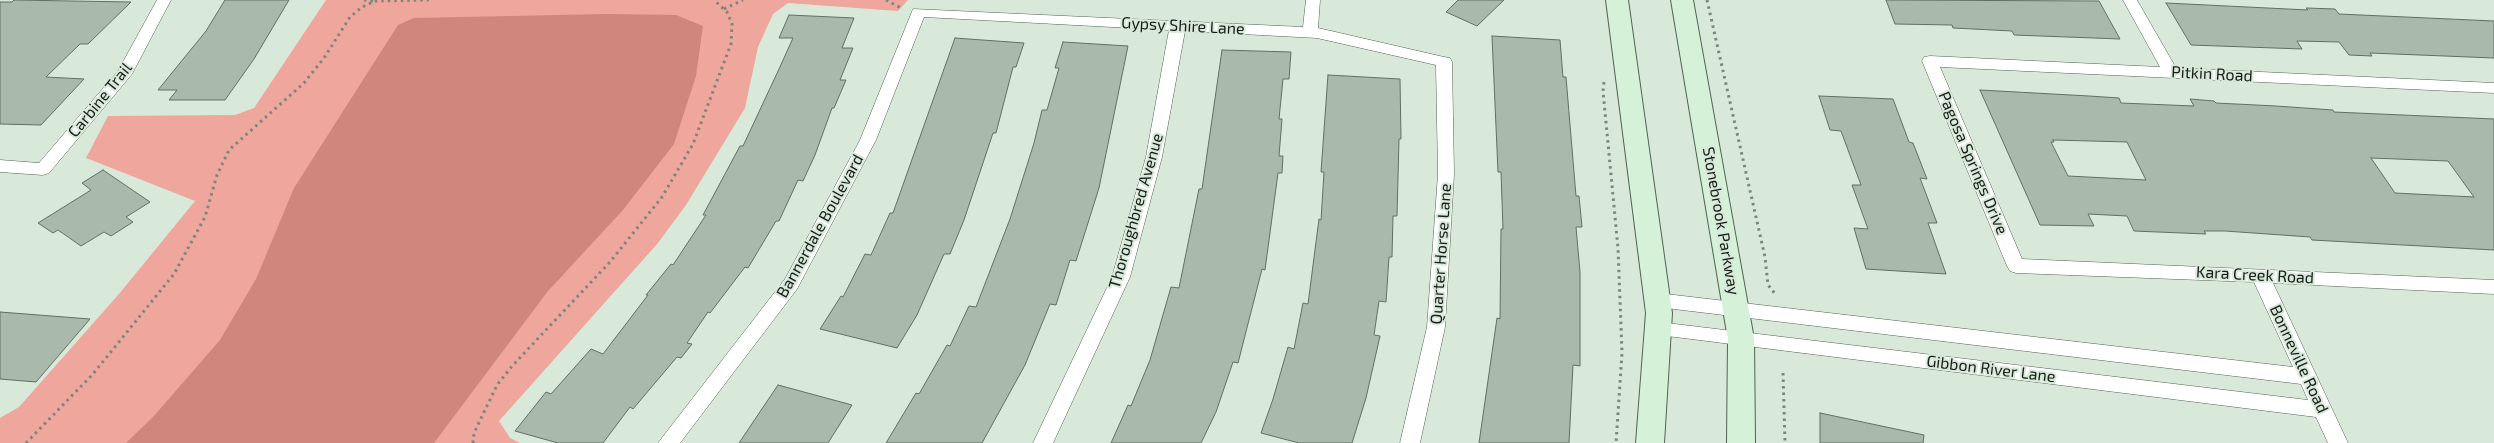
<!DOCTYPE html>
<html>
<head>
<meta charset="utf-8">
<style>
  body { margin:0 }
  canvas { display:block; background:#d8e9d9 }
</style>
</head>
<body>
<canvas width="2494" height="443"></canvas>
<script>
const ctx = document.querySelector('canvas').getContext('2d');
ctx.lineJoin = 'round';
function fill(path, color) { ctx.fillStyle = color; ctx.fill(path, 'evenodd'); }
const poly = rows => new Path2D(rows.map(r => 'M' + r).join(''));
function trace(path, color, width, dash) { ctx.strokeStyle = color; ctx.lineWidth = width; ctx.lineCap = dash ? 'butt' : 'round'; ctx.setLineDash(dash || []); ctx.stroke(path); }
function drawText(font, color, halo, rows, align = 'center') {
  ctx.font = font + ' "Exo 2",sans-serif'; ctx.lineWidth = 4; ctx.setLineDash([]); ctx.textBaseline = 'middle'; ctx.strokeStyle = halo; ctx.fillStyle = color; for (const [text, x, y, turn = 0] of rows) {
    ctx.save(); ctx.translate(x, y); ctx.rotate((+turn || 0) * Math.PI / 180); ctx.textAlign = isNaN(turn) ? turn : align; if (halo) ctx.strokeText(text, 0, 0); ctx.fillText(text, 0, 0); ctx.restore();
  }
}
const green = poly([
  [326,0,908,0,898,11,788,3,773,14,758,47,745,108,686,205,658,243,499,421,510,438,520,443,0,443,0,418,19,407,119,294,195,201,86,158,108,116,235,115,254,108]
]);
const water = poly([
  [607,14,676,15,703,26,696,76,674,144,623,210,548,291,434,443,126,443,153,417,220,340,256,279,294,188,398,25,414,18]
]);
const building = poly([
  [14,0,131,2,88,44,80,44,46,77,84,79,41,125,0,124,0,2,12,2,14,0],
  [225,0,289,0,254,59,225,100,169,100,177,90,158,90,206,31,225,0],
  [1458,0,1504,0,1477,26,1446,12,1458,0],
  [1886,0,2099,1,2120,39,2014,35,2012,31,1953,28,1952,25,1895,24,1886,0],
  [2166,3,2308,10,2306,8,2335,9,2339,14,2494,21,2494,58,2370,53,2372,56,2349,55,2339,42,2297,41,2302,49,2191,45,2166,3],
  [789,15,854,18,842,48,853,48,840,80,846,80,834,108,832,108,815,155,803,181,798,180,779,221,776,221,748,268,745,267,710,313,708,312,687,343,692,344,681,358,677,357,633,409,630,407,603,443,558,443,515,431,546,392,551,394,591,349,603,354,648,295,646,295,671,264,673,265,706,215,703,215,740,146,743,146,779,69,793,38,779,38,789,15],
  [1492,36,1560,40,1563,77,1566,77,1576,196,1579,196,1582,227,1576,227,1580,272,1580,366,1573,365,1569,443,1479,443,1497,318,1500,319,1501,229,1503,229,1501,172,1498,172,1492,36],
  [955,38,1024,43,1016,67,1013,67,996,133,993,133,964,220,950,254,944,254,917,315,897,348,820,329,841,296,843,297,865,254,871,255,890,213,893,213,955,38],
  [1063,42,1128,46,1099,188,1076,261,1070,260,1056,305,1050,304,1025,365,982,443,886,443,916,393,919,394,947,345,950,346,969,306,976,307,1010,219,1034,143,1042,110,1047,110,1059,68,1055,68,1063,42],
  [1222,50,1291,52,1289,79,1283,79,1279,119,1282,119,1279,156,1283,156,1282,173,1278,173,1265,270,1262,269,1238,363,1233,362,1216,412,1201,443,1111,443,1128,405,1131,406,1150,360,1171,287,1179,288,1199,189,1202,189,1222,50],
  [1328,75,1400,79,1401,139,1399,139,1397,216,1393,216,1392,257,1389,257,1386,302,1379,301,1374,335,1380,336,1366,398,1352,443,1299,443,1261,433,1273,399,1288,347,1294,349,1303,303,1308,304,1319,219,1321,220,1324,172,1321,172,1328,75],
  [1980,90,2089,96,2119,98,2121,103,2194,106,2190,99,2214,101,2216,103,2276,106,2333,110,2334,112,2494,119,2494,250,2312,240,2310,237,2225,231,2204,231,2206,234,2134,231,2127,216,2088,214,2094,226,2040,225,1980,90],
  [2053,140,2127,142,2146,180,2068,176,2051,142,2054,142,2053,140],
  [2371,158,2448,161,2474,197,2395,193,2371,158],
  [1819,96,1893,99,1909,142,1913,143,1927,179,1920,178,1937,223,1928,223,1946,274,1866,269,1854,228,1868,229,1852,185,1861,185,1841,131,1830,130,1819,96],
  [103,170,150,202,126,217,133,222,111,236,104,232,81,246,58,230,53,233,38,223,91,190,82,183,103,170],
  [0,312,90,319,36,382,0,379,0,312],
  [778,385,852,405,828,443,739,443,778,385],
  [1820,413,1924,435,1923,443,1820,443,1820,413]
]);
const path = poly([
  [364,0,373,1],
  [886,0,903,9],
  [1707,0,1765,257,1768,285,1776,295],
  [724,9,743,0],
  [1604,82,1603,91,1618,248,1622,353,1616,443],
  [1783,373,1785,443],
  [26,443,93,374,174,274,205,217,217,175,229,150,304,83,324,58,350,17,362,7,375,1,429,0],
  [473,443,474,433,497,385,513,365,610,262,662,197,693,144,731,44,732,24,727,12,714,0]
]);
const minor = poly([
  [157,0,171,0,132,74,49,173,43,175,0,172,0,160,39,163,118,71,157,0],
  [1306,0,1320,0,1318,28,1444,57,1450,58,1452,62,1454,174,1445,327,1420,443,1400,443,1427,327,1438,174,1436,65,1317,38,1185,31,1162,157,1130,277,1053,443,1033,443,1112,277,1146,157,1169,30,924,17,876,140,797,289,680,443,658,443,785,279,860,140,913,9,1303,27,1306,0],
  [2123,0,2137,0,2176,68,2494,83,2494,93,1940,67,2022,259,2494,280,2494,294,2273,283,2348,443,2328,443,2316,417,1651,334,1649,329,1651,324,1658,322,2308,400,2301,384,1657,307,1650,305,1648,300,1650,295,1657,293,2293,367,2254,282,2016,273,2010,271,2007,266,1922,61,1924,57,1930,56,2160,67,2123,0]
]);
const secondary = poly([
  [1606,0,1628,0,1672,313,1664,443,1636,443,1646,313,1606,0],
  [1671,0,1693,0,1754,339,1755,443,1727,443,1728,339,1671,0]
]);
const streetNames = [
  ["Gypsy Shire Lane",1183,26,3],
  ["Pitkin Road",2212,74,3],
  ["Carbine Trail",100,100,-51],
  ["Pagosa Springs Drive",1973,163,67],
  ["Thoroughbred Avenue",1136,211,-74],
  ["Stonebrook Parkway",1721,221,80],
  ["Bannerdale Boulevard",820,226,-61],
  ["Quarter Horse Lane",1441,254,-86],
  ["Kara Creek Road",2255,275,3],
  ["Bonneville Road",2299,359,65],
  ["Gibbon River Lane",1991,369,7]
];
fill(green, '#efa69d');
fill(water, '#d1867d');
fill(building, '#a9baab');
trace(building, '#617062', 1);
trace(minor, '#536254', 1);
trace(secondary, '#536254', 2);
trace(path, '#7b877c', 3, [2.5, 4]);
fill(minor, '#fff');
fill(secondary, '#d5f2d9');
drawText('16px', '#161c17', '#d8e9d9', streetNames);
</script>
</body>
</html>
